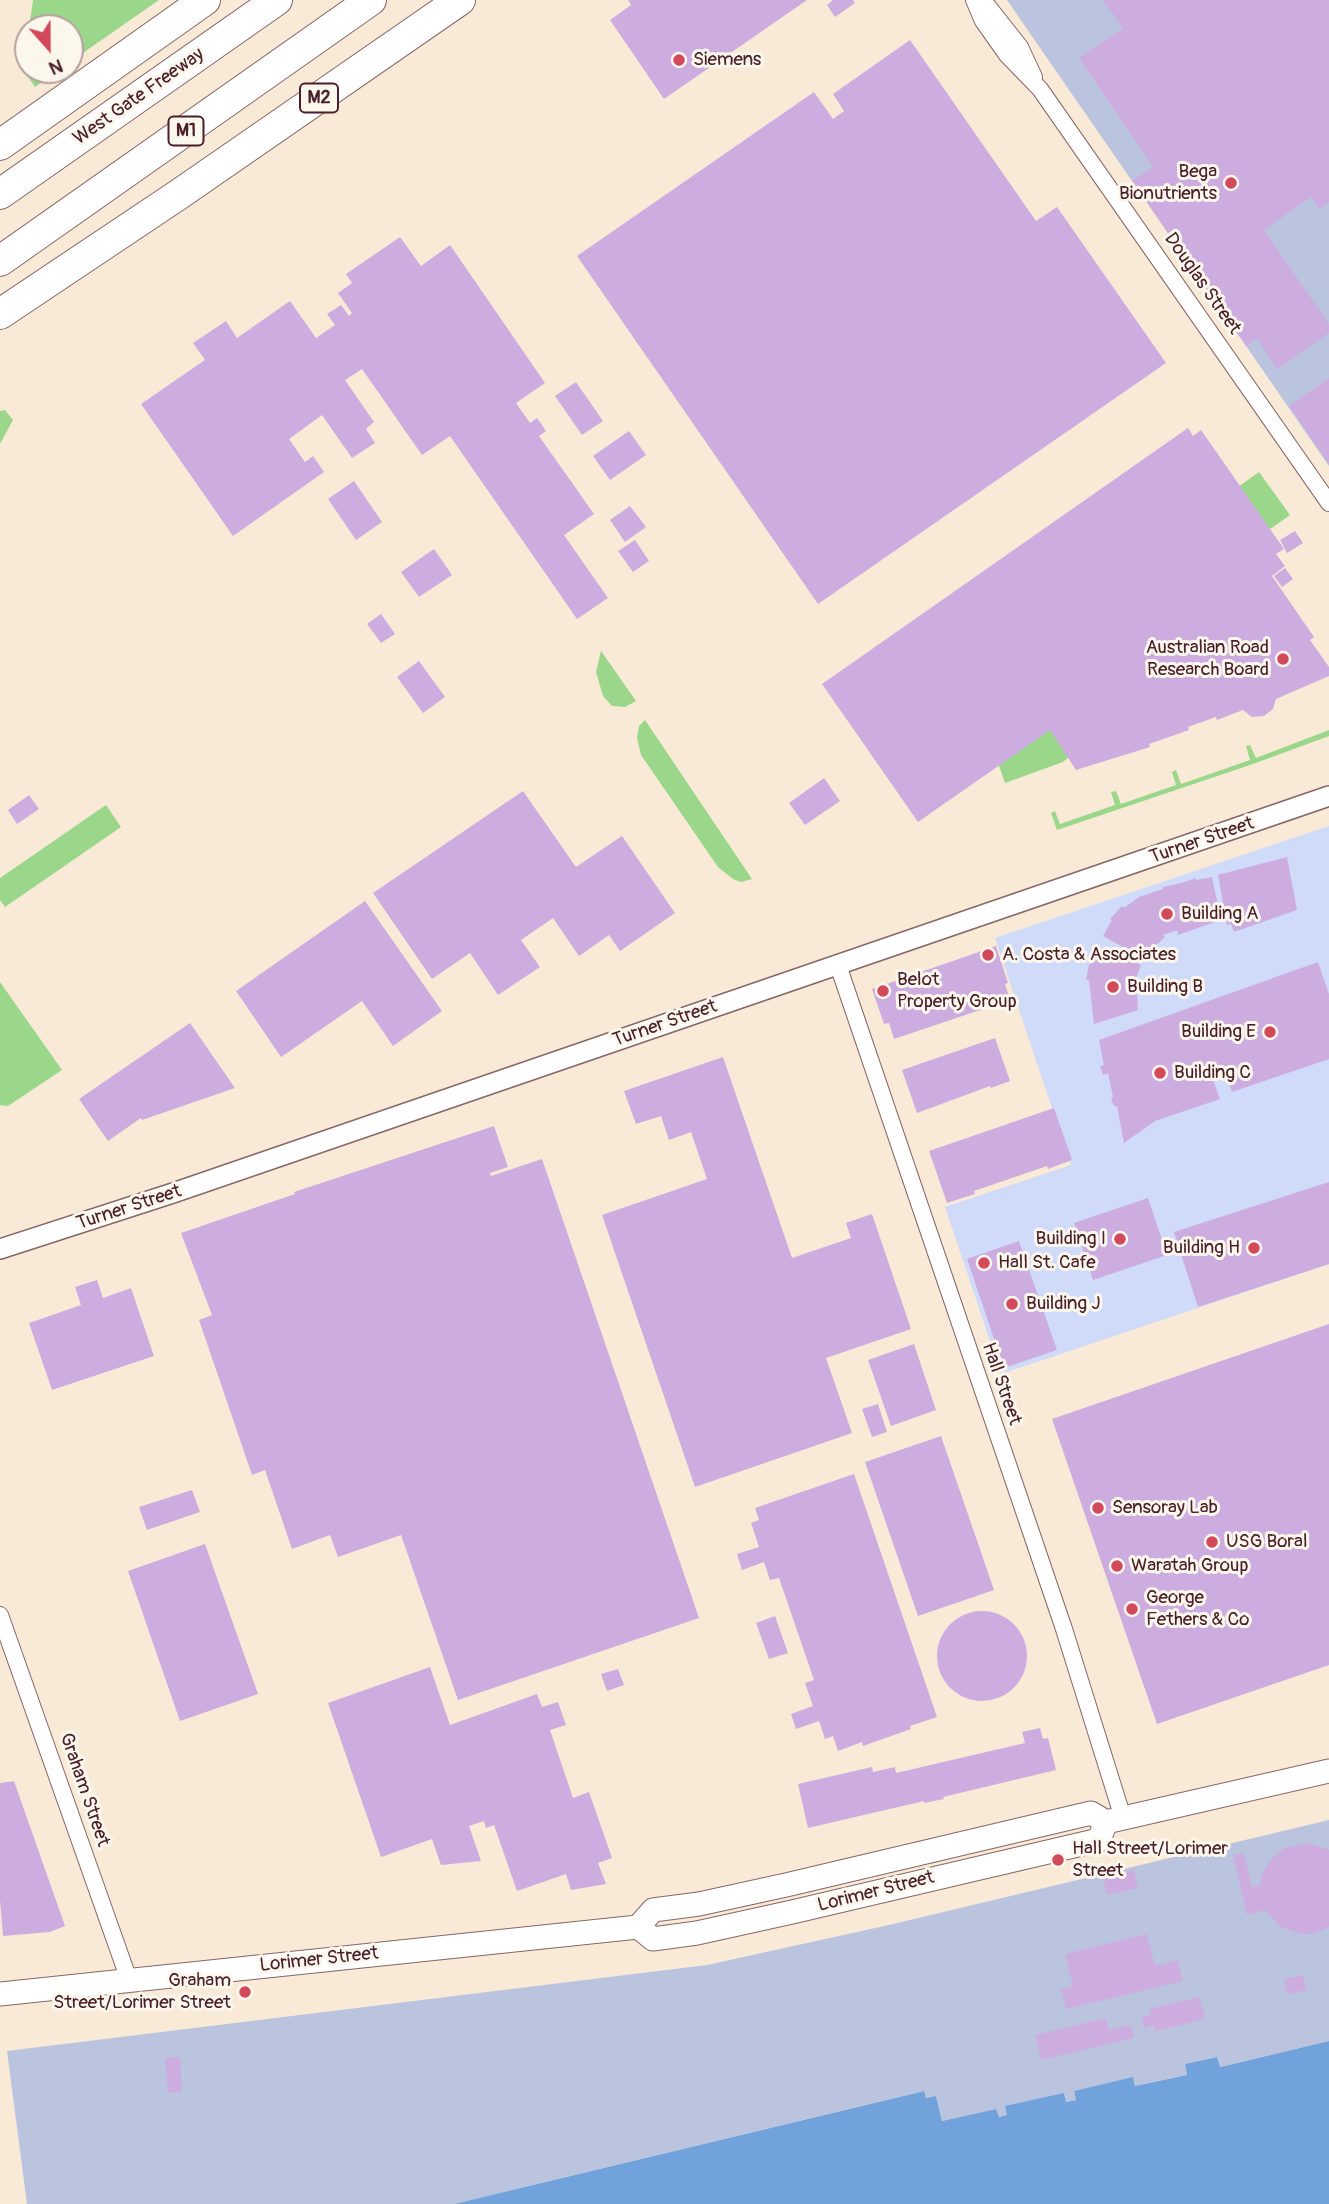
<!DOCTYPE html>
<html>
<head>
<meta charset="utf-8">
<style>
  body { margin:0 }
  #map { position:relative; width:1329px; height:2204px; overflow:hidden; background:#f8ead6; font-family:Pangolin,sans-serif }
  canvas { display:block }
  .north { position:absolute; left:14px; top:14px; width:70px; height:70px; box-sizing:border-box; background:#fbf7ec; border:2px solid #b4a19f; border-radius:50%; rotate:159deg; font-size:19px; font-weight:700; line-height:28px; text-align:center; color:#4a1f2b }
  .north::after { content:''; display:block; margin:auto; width:24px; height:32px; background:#d1495b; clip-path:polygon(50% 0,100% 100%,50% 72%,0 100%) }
</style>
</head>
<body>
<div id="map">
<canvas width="1329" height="2204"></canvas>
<div class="north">N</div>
</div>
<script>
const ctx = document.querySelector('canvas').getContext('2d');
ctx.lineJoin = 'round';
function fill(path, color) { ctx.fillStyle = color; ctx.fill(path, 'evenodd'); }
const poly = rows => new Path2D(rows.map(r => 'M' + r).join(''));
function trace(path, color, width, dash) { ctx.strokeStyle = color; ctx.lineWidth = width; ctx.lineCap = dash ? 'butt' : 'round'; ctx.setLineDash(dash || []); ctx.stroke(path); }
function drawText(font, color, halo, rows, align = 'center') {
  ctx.font = font + ' Pangolin,sans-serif'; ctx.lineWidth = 6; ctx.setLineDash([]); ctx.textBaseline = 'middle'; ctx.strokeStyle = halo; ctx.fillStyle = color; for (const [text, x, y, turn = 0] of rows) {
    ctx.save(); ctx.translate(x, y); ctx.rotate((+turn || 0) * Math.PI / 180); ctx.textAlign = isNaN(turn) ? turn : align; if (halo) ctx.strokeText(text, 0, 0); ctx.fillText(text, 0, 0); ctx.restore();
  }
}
const built = poly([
  [1329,826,1329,1264,1001,1374,945,1207,1071,1165,995,938]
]);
const industrial = poly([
  [1007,0,1329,0,1329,466,1132,181],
  [1329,1820,1329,2041,1219,2067,1217,2057,1185,2064,1187,2075,1135,2086,1133,2078,1074,2091,1076,2100,1066,2102,1064,2094,1006,2107,1007,2115,998,2117,996,2109,942,2121,936,2096,926,2098,923,2091,454,2204,27,2204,7,2051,707,1965,889,1925]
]);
const green = poly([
  [33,0,159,0,70,62,70,28,29,28],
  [28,34,28,70,59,70,35,87,22,68],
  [5,410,13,420,0,444,0,411],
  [1259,472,1290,515,1269,530,1238,487],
  [601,651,636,701,625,707,612,706,603,696,596,672],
  [645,720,752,879,741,882,733,879,718,867,641,755,637,738,639,726],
  [1050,727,1070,756,1063,762,1005,783,998,763],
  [1329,730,1329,736,1253,764,1057,830,1051,813,1055,811,1060,824,1115,805,1111,792,1116,791,1121,804,1176,785,1172,772,1176,770,1181,784,1250,760,1246,746,1250,745,1256,758],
  [106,805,121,827,5,907,0,900,0,878],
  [0,982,62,1070,8,1106,0,1105]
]);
const water = poly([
  [1329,2041,1329,2204,454,2204,924,2091,926,2098,936,2096,942,2121,996,2109,999,2117,1007,2115,1005,2106,1064,2093,1066,2102,1076,2100,1074,2091,1133,2077,1135,2086,1187,2075,1185,2064,1217,2057,1220,2067]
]);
const building = poly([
  [628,0,807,0,664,99,610,20,631,5],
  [833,0,853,0,855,3,835,17,827,5],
  [1103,0,1329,0,1329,202,1319,209,1311,197,1264,230,1329,324,1329,333,1277,369,1257,338,1246,346,1132,181,1153,167,1079,58,1123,28],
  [910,40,1036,221,1057,207,1166,363,818,604,577,256,814,92,833,119,844,111,833,94],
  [400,237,421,266,450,245,545,383,516,403,530,423,537,418,546,431,539,436,594,514,564,535,608,598,577,619,450,436,422,455,362,369,345,380,374,422,366,429,375,443,352,458,322,415,289,439,305,462,313,456,324,472,233,536,141,404,205,360,193,343,226,321,237,338,290,301,316,338,335,325,327,314,341,305,349,316,352,313,338,293,352,283,346,274],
  [1329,378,1329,464,1289,406],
  [576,382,603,421,582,435,555,396],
  [1188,428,1193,436,1201,430,1284,549,1276,554,1285,566,1272,576,1314,637,1310,640,1329,667,1329,676,1276,699,1273,709,1264,716,1252,717,1243,710,1217,720,1216,717,1188,727,1189,730,1149,744,1150,747,1076,770,1050,730,918,822,822,684],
  [629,431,646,455,610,480,593,456],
  [354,481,382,522,356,540,328,499],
  [630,506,646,527,625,542,610,520],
  [1295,531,1303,543,1287,553,1280,540],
  [635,540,649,561,633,572,618,551],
  [434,549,452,575,419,597,401,572],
  [1285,568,1293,579,1282,587,1274,576],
  [381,614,395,634,381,643,367,624],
  [419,661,445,697,423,713,397,677],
  [824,778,840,801,805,825,789,803],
  [523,791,576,867,622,836,675,913,620,951,609,935,579,956,553,918,521,940,540,967,498,995,470,953,432,979,373,893],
  [29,795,39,809,17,824,8,810],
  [1287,857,1297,910,1234,932,1231,924,1227,925,1218,875],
  [1212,877,1221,920,1178,935,1177,930,1163,935,1165,937,1143,958,1103,936,1112,920,1110,919,1122,906,1124,908,1139,897,1163,889,1163,887,1182,883,1195,878,1196,880],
  [365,901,442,1011,393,1046,362,1001,281,1057,236,991],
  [996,946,1008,983,1005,984,1010,1000,894,1039,889,1023,884,1024,872,989],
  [1099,947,1141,965,1136,978,1138,978,1135,994,1137,994,1138,1010,1094,1024,1089,980,1086,980,1089,964,1092,964],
  [1318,962,1329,994,1329,1059,1232,1092,1224,1069,1211,1074,1220,1099,1155,1121,1124,1143,1117,1106,1114,1106,1111,1098,1113,1097,1108,1073,1103,1075,1100,1066,1104,1065,1099,1040],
  [190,1023,235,1088,142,1120,141,1118,108,1141,79,1099],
  [995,1038,1010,1081,991,1088,990,1086,917,1113,902,1070],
  [723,1057,792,1258,851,1238,846,1223,872,1214,911,1329,826,1358,852,1433,695,1487,602,1215,707,1179,691,1132,669,1140,661,1116,636,1124,624,1091],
  [1054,1108,1072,1160,1048,1169,1047,1166,974,1191,975,1194,947,1203,929,1151],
  [494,1126,508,1167,490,1173,491,1176,542,1159,699,1618,458,1700,401,1535,338,1557,330,1535,292,1549,265,1470,252,1475,199,1320,212,1315,181,1233,295,1194,294,1192],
  [1329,1182,1329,1264,1198,1307,1174,1232],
  [1148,1198,1167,1255,1093,1280,1074,1223],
  [1019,1241,1057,1350,1004,1368,967,1259],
  [97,1280,103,1298,131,1288,154,1356,52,1390,29,1323,81,1305,75,1287],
  [1329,1324,1329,1665,1157,1724,1052,1419],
  [914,1344,936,1410,891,1426,868,1360],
  [878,1404,887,1432,872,1437,862,1409],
  [941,1436,994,1590,918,1616,865,1462],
  [854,1474,937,1717,910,1726,911,1729,863,1746,862,1742,838,1751,833,1736,825,1739,819,1721,796,1729,791,1714,813,1706,805,1683,814,1680,779,1578,770,1580,764,1562,742,1570,737,1554,759,1547,751,1523,759,1520,755,1508],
  [192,1490,200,1512,147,1530,139,1507],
  [205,1544,258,1694,180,1721,128,1571],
  '937 1656a45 45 0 1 1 90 0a45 45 0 1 1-90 0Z',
  [775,1616,788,1653,769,1659,756,1623],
  [430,1667,450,1725,537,1694,542,1707,558,1702,566,1725,550,1730,573,1798,589,1792,612,1858,598,1863,606,1884,571,1890,566,1874,517,1891,494,1825,486,1828,484,1821,469,1826,481,1861,441,1865,432,1839,381,1857,328,1703],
  [618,1669,624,1685,607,1691,601,1674],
  [1040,1728,1043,1739,1048,1738,1056,1770,943,1797,944,1799,924,1803,924,1801,808,1828,798,1784,872,1767,873,1772,895,1767,896,1773,1025,1743,1022,1732],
  [14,1781,65,1926,50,1932,3,1936,0,1900,0,1783],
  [1308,1843,1329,1850,1329,1927,1315,1933,1303,1934,1280,1927,1265,1910,1247,1915,1233,1855,1244,1853,1252,1887,1260,1885,1262,1874,1275,1855,1285,1848],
  [1134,1870,1138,1888,1107,1895,1103,1877],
  [1147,1934,1155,1966,1178,1960,1183,1981,1066,2009,1061,1989,1073,1986,1065,1954],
  [1303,1975,1306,1990,1287,1994,1284,1979],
  [1200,1997,1205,2019,1155,2031,1153,2025,1144,2028,1141,2018,1151,2015,1149,2009],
  [1106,2018,1109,2030,1131,2025,1134,2038,1041,2060,1035,2035],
  [180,2057,182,2092,168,2093,165,2058]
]);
const minor = poly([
  [974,0,983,21,1007,55,1040,89,1329,503],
  [983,0,1020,47,1034,77],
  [838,965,1064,1629,1123,1818],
  [0,1615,129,1980]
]);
const tertiary = poly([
  [0,1249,173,1193,1329,796]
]);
const secondary = poly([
  [638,1927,653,1939,697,1933,792,1912,1099,1840,1106,1822],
  [0,1994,638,1927,653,1910,699,1904,786,1885,1091,1813,1106,1822,1329,1771]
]);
const motorway = poly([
  [0,145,205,0],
  [0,194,277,0],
  [0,261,371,0],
  [0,314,178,195,460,0]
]);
const markers = [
  [679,60,7,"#d1495b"],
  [1231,183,7,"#d1495b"],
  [1283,659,7,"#d1495b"],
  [1167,914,7,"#d1495b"],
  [988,955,7,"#d1495b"],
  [1113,987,7,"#d1495b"],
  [883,991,7,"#d1495b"],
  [1270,1032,7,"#d1495b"],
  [1160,1073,7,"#d1495b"],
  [1120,1239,7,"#d1495b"],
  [1254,1248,7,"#d1495b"],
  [984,1263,7,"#d1495b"],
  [1012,1304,7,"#d1495b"],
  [1098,1508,7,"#d1495b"],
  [1212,1542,7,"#d1495b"],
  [1117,1566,7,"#d1495b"],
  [1132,1609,7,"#d1495b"],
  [1058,1860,7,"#d1495b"],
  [245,1992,7,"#d1495b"]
];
const shields = [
  [319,98,38],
  [186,131,35]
];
const shieldNames = [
  ["M2",319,98],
  ["M1",186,131]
];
const poiNames = [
  ["Siemens",693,60],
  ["Bega",1217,172,"right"],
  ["Bionutrients",1217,194,"right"],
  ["Australian Road",1269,648,"right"],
  ["Research Board",1269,670,"right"],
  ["Building A",1181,914],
  ["A. Costa & Associates",1002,955],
  ["Belot",897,980],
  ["Property Group",897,1002],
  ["Building B",1127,987],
  ["Building E",1256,1032,"right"],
  ["Building C",1174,1073],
  ["Building I",1106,1239,"right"],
  ["Building H",1240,1248,"right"],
  ["Hall St. Cafe",998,1263],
  ["Building J",1026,1304],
  ["Sensoray Lab",1112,1508],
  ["USG Boral",1226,1542],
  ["Waratah Group",1131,1566],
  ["George",1146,1598],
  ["Fethers & Co",1146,1620],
  ["Hall Street/Lorimer",1072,1849],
  ["Street",1072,1871],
  ["Graham",231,1981,"right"],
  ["Street/Lorimer Street",231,2003,"right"]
];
const streetNames = [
  ["West Gate Freeway",139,97,-35],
  ["Douglas Street",1202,284,55],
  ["Turner Street",1202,841,-19],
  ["Turner Street",665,1024,-19],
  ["Turner Street",129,1208,-18],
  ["Hall Street",1001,1384,71],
  ["Graham Street",84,1790,71],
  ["Lorimer Street",876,1892,-14],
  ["Lorimer Street",319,1960,-6]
];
fill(built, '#d0daf9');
fill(industrial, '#bac4de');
fill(green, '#9bd78b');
fill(water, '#71a2dc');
fill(building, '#cdade0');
trace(minor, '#876667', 18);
trace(tertiary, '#876667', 22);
trace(secondary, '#876667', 25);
trace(motorway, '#876667', 32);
trace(minor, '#fff', 16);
trace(tertiary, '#fff', 19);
trace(secondary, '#fff', 23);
trace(motorway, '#fff', 30);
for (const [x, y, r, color] of markers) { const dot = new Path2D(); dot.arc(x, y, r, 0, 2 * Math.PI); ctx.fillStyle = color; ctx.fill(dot); trace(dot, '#fbf7ec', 2.5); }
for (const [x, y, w] of shields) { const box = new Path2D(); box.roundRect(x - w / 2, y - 14.5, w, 29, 5); ctx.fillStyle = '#fbf7ec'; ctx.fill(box); trace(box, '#4a1f2b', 2); }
drawText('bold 18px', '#4a1f2b', null, shieldNames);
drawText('19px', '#4a1f2b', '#fbf7ec', poiNames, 'left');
drawText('19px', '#4a1f2b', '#fbf7ec', streetNames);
</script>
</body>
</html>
